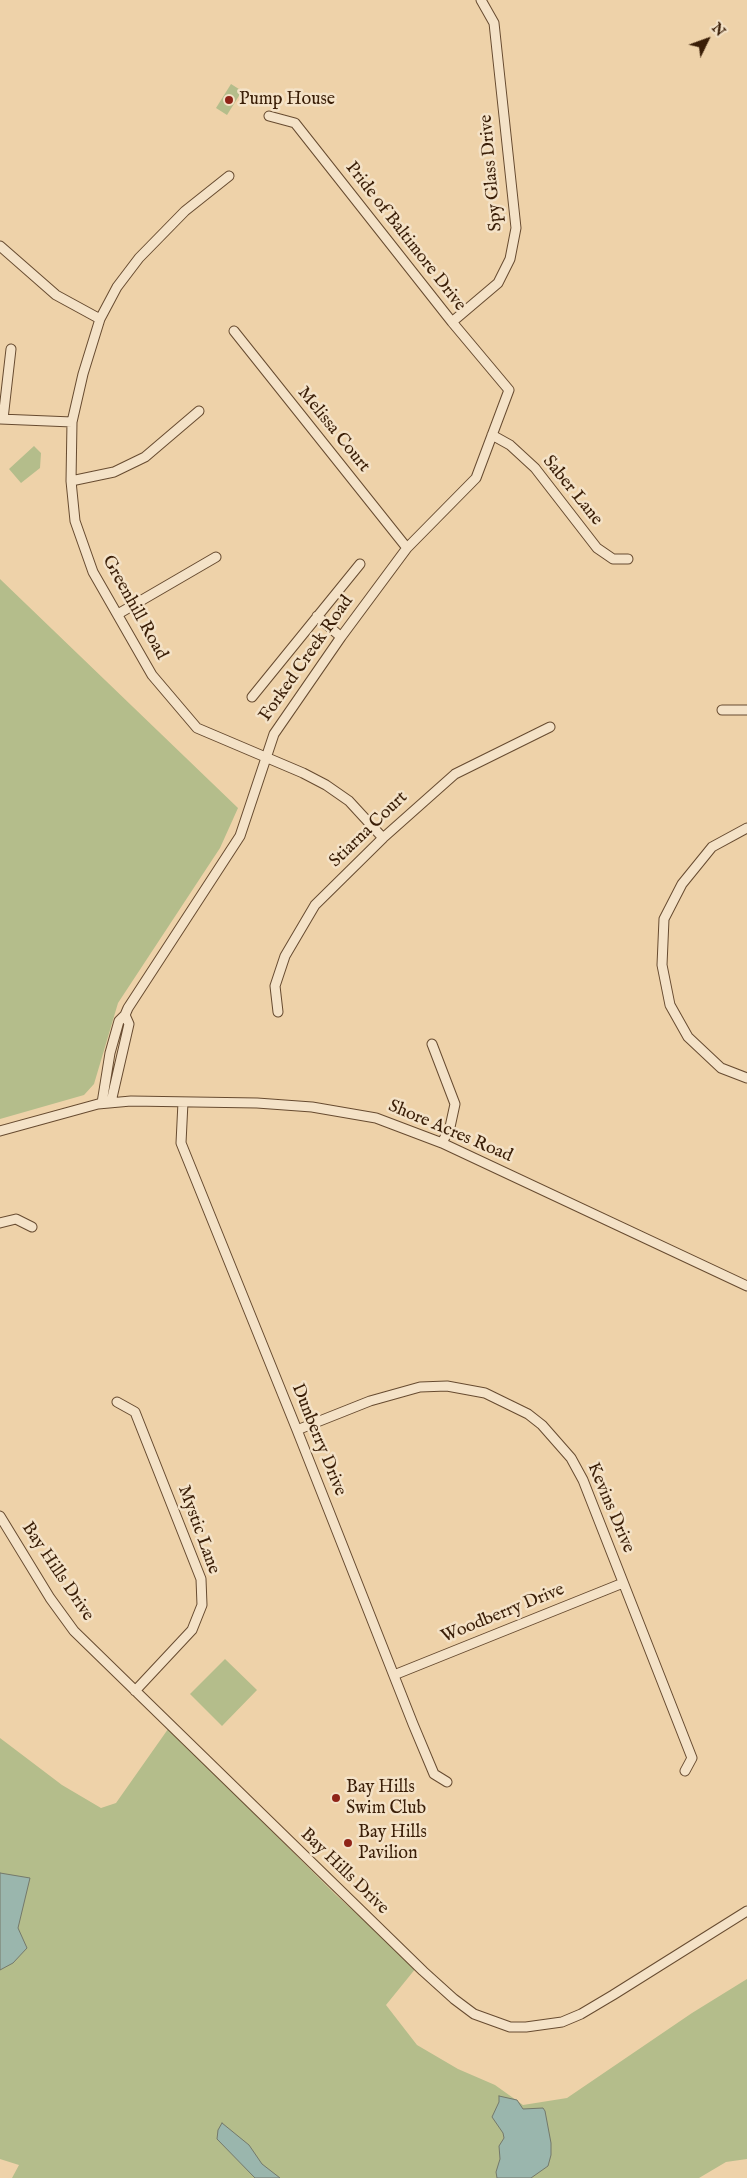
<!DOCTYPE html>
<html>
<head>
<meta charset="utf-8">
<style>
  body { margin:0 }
  #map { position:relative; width:747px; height:2178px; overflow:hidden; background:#eed2a9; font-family:"IM FELL English",serif }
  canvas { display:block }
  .north { position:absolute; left:682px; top:15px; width:50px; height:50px; -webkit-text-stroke:4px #f4e2c7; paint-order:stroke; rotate:48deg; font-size:14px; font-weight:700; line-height:20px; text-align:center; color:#3a1e07 }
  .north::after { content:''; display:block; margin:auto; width:18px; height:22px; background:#3a1e07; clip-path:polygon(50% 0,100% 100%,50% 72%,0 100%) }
</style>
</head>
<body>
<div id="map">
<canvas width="747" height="2178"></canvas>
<div class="north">N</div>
</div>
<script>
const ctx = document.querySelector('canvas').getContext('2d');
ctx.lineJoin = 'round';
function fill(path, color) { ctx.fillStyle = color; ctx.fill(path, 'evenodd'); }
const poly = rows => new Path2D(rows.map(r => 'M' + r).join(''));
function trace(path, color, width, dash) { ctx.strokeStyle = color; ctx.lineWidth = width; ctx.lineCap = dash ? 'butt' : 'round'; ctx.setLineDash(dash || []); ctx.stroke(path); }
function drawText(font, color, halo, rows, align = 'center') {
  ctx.font = font + ' "IM FELL English",serif'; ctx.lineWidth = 5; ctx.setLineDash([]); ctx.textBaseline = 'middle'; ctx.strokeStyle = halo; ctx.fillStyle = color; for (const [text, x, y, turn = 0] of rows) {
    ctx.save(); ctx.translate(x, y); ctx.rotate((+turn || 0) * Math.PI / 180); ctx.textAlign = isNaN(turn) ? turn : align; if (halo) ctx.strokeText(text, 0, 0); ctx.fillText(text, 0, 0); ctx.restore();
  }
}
const green = poly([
  [231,84,242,91,227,115,216,108],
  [34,446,41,453,40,468,21,483,9,469],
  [0,579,238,808,220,848,118,1003,94,1084,84,1095,0,1119],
  [225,1659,257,1690,222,1726,190,1694],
  [173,1722,216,1768,254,1813,335,1894,416,1968,386,2005,417,2045,458,2069,495,2085,523,2105,567,2098,692,2013,747,1979,747,2159,726,2162,699,2178,12,2178,19,2165,0,2159,0,1738,62,1785,101,1808,116,1803]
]);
const water = poly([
  [0,1873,30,1878,18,1928,27,1948,13,1963,0,1970,0,1873],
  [499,2096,517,2100,523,2109,543,2108,545,2111,551,2143,551,2155,548,2166,531,2178,497,2178,496,2172,500,2159,499,2146,504,2138,503,2133,492,2117,499,2102,499,2096],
  [222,2123,249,2145,262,2164,280,2178,255,2178,217,2139,218,2130,222,2123]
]);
const street = poly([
  [229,176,185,211,139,258,117,287,100,319,83,374,72,422,71,481,75,521,93,572,152,675,197,728,303,773,326,785,349,801,383,838],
  [0,246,56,295,100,319],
  [452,322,498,283,510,259,516,228,494,23,481,0],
  [234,331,407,548],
  [0,419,72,422],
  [3,419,11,349],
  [492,435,510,445,535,468,597,548,613,559,628,559],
  [71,481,114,472,145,457,199,411],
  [118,614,216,557],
  [317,616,341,637],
  [252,697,360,564],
  [722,710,747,710],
  [747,828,712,847,682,884,664,919,662,965,670,1005,688,1037,721,1068,747,1078],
  [278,1012,275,986,285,956,315,905,383,838,455,774,550,727],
  [432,1044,455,1104,450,1127,442,1143],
  [111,1102,129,1024,125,1015],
  [183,1102,181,1143,297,1430,413,1724,434,1774,447,1782],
  [102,1103,110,1053,119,1021,125,1015,128,1008,240,836,274,734,341,637,407,548,476,478,509,390,452,322,295,123,269,116],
  [0,1131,98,1104,131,1101,257,1103,312,1107,376,1118,442,1143,747,1286],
  [0,1223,16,1219,32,1227],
  [117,1402,135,1412,201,1579,202,1605,192,1630,135,1691],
  [297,1430,370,1401,420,1387,447,1386,485,1393,528,1414,542,1425,571,1458,583,1480,692,1758,685,1771],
  [0,1516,50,1598,74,1631,423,1971,454,1999,474,2014,510,2027,526,2027,562,2022,581,2014,613,1995,747,1911],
  [394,1675,623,1583]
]);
const markers = [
  [229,100,5,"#8f2418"],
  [336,1798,5,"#8f2418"],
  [348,1843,5,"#8f2418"]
];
const poiNames = [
  ["Pump House",239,100],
  ["Bay Hills",346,1788],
  ["Swim Club",346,1809],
  ["Bay Hills",358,1833],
  ["Pavilion",358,1854]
];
const streetNames = [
  ["Spy Glass Drive",492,173,-95],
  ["Pride of Baltimore Drive",405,237,52],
  ["Melissa Court",333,430,51],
  ["Saber Lane",572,491,51],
  ["Greenhill Road",134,608,61],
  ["Forked Creek Road",307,659,-55],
  ["Stiarna Court",369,830,-44],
  ["Shore Acres Road",450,1132,23],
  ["Dunberry Drive",318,1440,68],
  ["Kevins Drive",610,1508,67],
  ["Mystic Lane",198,1530,70],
  ["Bay Hills Drive",57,1572,56],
  ["Woodberry Drive",503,1614,-22],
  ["Bay Hills Drive",344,1872,44]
];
fill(green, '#b4bd8b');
fill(water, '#9ab6ad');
trace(water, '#74796b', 1);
trace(street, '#674b30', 11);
trace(street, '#f4e2c7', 9);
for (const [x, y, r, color] of markers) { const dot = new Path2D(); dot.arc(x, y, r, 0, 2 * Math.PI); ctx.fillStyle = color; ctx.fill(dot); trace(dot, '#f4e2c7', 2); }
drawText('18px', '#3a1e07', '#f4e2c7', poiNames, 'left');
drawText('18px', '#3a1e07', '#f4e2c7', streetNames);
</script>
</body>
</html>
